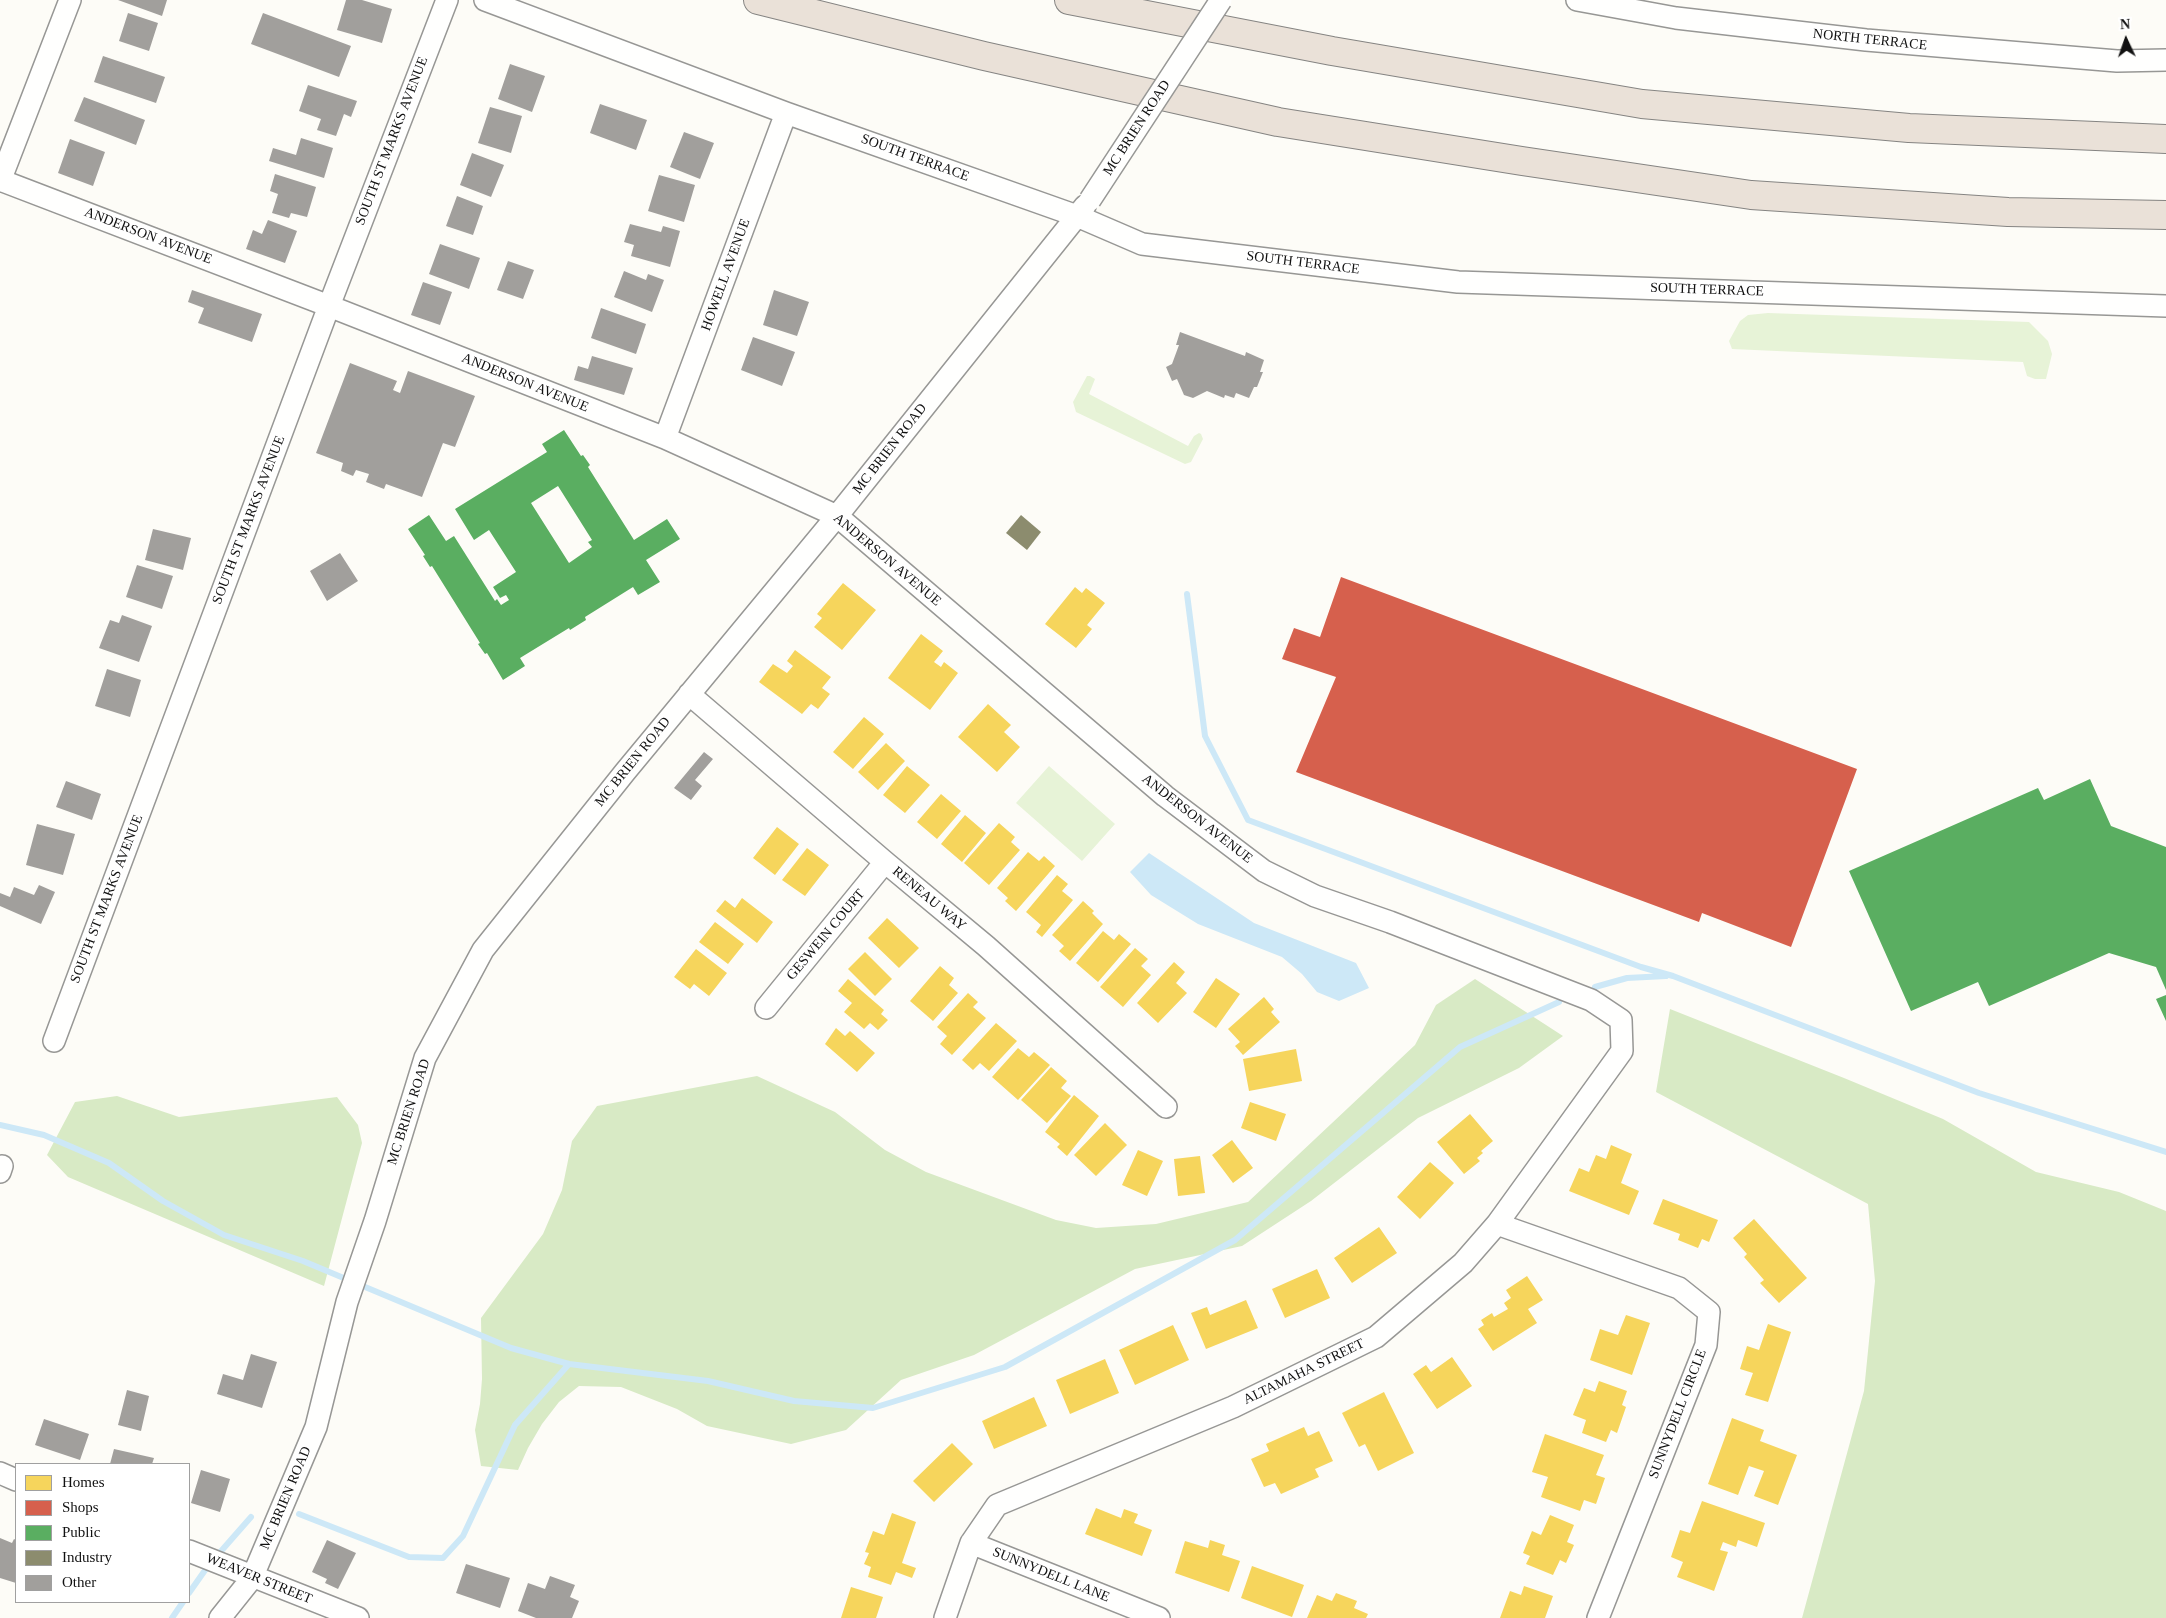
<!DOCTYPE html>
<html>
<head>
<meta charset="utf-8">
<style>
  body { margin:0 }
  #map { position:relative; width:2166px; height:1618px; overflow:hidden; background:#fdfcf7; font-family:Georgia,serif }
  canvas { display:block }
  .legend { position:absolute; left:15px; top:1463px; width:175px; height:140px; box-sizing:border-box; background:#fff; border:1px solid #a0a0a0; margin:0; padding:6px 9px; list-style:none; font-size:15px; color:#111 }
  .legend li { display:flex; align-items:center; gap:10px; height:25px }
  .legend b { width:25px; border:1px solid #a0a0a0 }
  .north { position:absolute; left:2101px; top:15px; width:50px; height:50px; -webkit-text-stroke:4px #fff; paint-order:stroke; rotate:357deg; font-size:14px; font-weight:700; line-height:20px; text-align:center; color:#111 }
  .north::after { content:''; display:block; margin:auto; width:18px; height:22px; background:#111; clip-path:polygon(50% 0,100% 100%,50% 72%,0 100%) }
</style>
</head>
<body>
<div id="map">
<canvas width="2166" height="1618"></canvas>
<ul class="legend">
<li><b style="height:14px;background:#f6d55c"></b>Homes</li>
<li><b style="height:14px;background:#d6604d"></b>Shops</li>
<li><b style="height:14px;background:#5aae61"></b>Public</li>
<li><b style="height:14px;background:#8c8c6e"></b>Industry</li>
<li><b style="height:14px;background:#a19f9c"></b>Other</li>
</ul>
<div class="north">N</div>
</div>
<script>
const ctx = document.querySelector('canvas').getContext('2d');
ctx.lineJoin = 'round';
function fill(path, color) { ctx.fillStyle = color; ctx.fill(path, 'evenodd'); }
const poly = rows => new Path2D(rows.map(r => 'M' + r).join(''));
function trace(path, color, width, dash) { ctx.strokeStyle = color; ctx.lineWidth = width; ctx.lineCap = dash ? 'butt' : 'round'; ctx.setLineDash(dash || []); ctx.stroke(path); }
function drawText(font, color, halo, rows, align = 'center') {
  ctx.font = font + ' Georgia,serif'; ctx.lineWidth = 5; ctx.setLineDash([]); ctx.textBaseline = 'middle'; ctx.strokeStyle = halo; ctx.fillStyle = color; for (const [text, x, y, turn = 0] of rows) {
    ctx.save(); ctx.translate(x, y); ctx.rotate((+turn || 0) * Math.PI / 180); ctx.textAlign = isNaN(turn) ? turn : align; if (halo) ctx.strokeText(text, 0, 0); ctx.fillText(text, 0, 0); ctx.restore();
  }
}
const green = poly([
  [1768,313,2029,322,2048,341,2052,354,2046,379,2035,379,2027,376,2023,362,1732,349,1729,341,1740,321,1748,315],
  [1087,376,1090,376,1095,379,1089,394,1188,446,1194,436,1199,433,1201,434,1203,439,1191,462,1185,464,1076,412,1073,402],
  [1049,766,1115,824,1082,861,1016,803]
]);
const forest = poly([
  [1475,979,1563,1036,1519,1068,1418,1118,1311,1201,1242,1246,1135,1269,974,1355,901,1380,846,1430,791,1444,707,1426,677,1409,621,1387,579,1386,559,1402,542,1424,528,1448,518,1470,481,1466,475,1430,480,1404,482,1379,481,1318,543,1234,562,1190,572,1141,597,1106,757,1076,835,1112,885,1150,926,1172,1056,1220,1096,1228,1156,1224,1248,1202,1415,1045,1436,1005],
  [1670,1009,1844,1078,1943,1119,2036,1172,2119,1192,2166,1211,2166,1618,1802,1618,1864,1391,1875,1281,1868,1204,1656,1092],
  [117,1096,179,1117,337,1097,358,1125,362,1143,324,1286,68,1177,47,1155,75,1102]
]);
const water = poly([
  [1149,853,1254,923,1356,963,1369,988,1339,1001,1317,992,1302,974,1282,957,1198,924,1151,895,1130,872]
]);
const homes = poly([
  [843,583,876,610,842,650,814,627,822,618,817,614],
  [1075,587,1082,593,1086,588,1105,603,1087,625,1092,629,1076,648,1045,624],
  [921,634,943,651,934,662,941,667,944,662,958,673,930,710,888,678],
  [795,650,831,677,822,688,830,694,818,709,811,704,802,714,759,682,773,664,787,673,793,666,787,661],
  [988,704,1011,725,1004,732,1020,747,997,772,958,737],
  [864,717,884,734,853,769,833,752],
  [886,743,905,761,878,790,858,772],
  [907,766,930,785,905,813,883,795],
  [941,794,961,811,937,839,917,822],
  [965,815,986,833,962,862,941,844],
  [999,823,1015,837,1011,842,1020,850,989,885,964,863],
  [777,827,799,844,775,875,753,858],
  [807,848,829,865,805,896,782,880],
  [1028,852,1039,861,1044,856,1055,866,1016,911,1005,901,1008,898,997,888],
  [1057,875,1068,884,1062,891,1073,900,1042,937,1036,932,1041,925,1026,912],
  [742,898,773,922,757,943,716,911,725,900,735,908],
  [1083,901,1094,911,1092,913,1103,924,1070,961,1059,951,1064,946,1052,935],
  [887,918,919,948,899,968,868,938],
  [715,922,744,944,728,964,699,942],
  [1103,931,1114,940,1119,934,1131,944,1098,982,1076,963],
  [1135,948,1148,959,1141,966,1151,975,1123,1007,1100,987],
  [696,949,727,973,709,996,694,984,690,989,674,977],
  [865,952,892,979,875,996,848,969],
  [1174,962,1185,972,1176,983,1187,993,1158,1023,1137,1003],
  [940,966,954,978,949,985,958,993,933,1021,910,1001],
  [1216,978,1240,994,1216,1028,1193,1012],
  [848,979,884,1010,881,1014,888,1020,878,1030,870,1023,864,1029,844,1012,852,1003,838,991],
  [968,993,978,1002,973,1007,986,1018,952,1055,940,1044,947,1036,937,1027],
  [1264,997,1274,1009,1271,1012,1280,1022,1243,1055,1235,1046,1240,1042,1228,1029],
  [996,1023,1017,1041,989,1071,980,1063,973,1070,962,1060],
  [836,1028,845,1036,850,1031,875,1053,857,1072,825,1044],
  [1018,1048,1029,1057,1034,1052,1050,1065,1018,1100,992,1077],
  [1296,1049,1302,1081,1249,1091,1243,1059],
  [1051,1067,1067,1081,1061,1088,1071,1096,1047,1123,1021,1100],
  [1074,1095,1099,1116,1067,1156,1057,1147,1060,1144,1045,1132],
  [1250,1102,1286,1114,1276,1141,1241,1128],
  [1470,1114,1493,1141,1481,1151,1483,1153,1477,1158,1480,1161,1464,1174,1437,1142],
  [1105,1123,1127,1145,1096,1176,1074,1155],
  [1232,1140,1253,1168,1233,1183,1212,1155],
  [1611,1145,1632,1154,1621,1183,1639,1191,1629,1215,1569,1191,1579,1168,1589,1172,1596,1155,1606,1159],
  [1138,1150,1163,1161,1147,1196,1122,1185],
  [1200,1156,1205,1193,1178,1196,1174,1159],
  [1430,1162,1454,1183,1420,1219,1397,1197],
  [1663,1199,1718,1220,1709,1242,1702,1239,1698,1248,1678,1240,1680,1234,1653,1224],
  [1754,1219,1807,1278,1779,1303,1760,1283,1764,1280,1744,1257,1747,1254,1733,1238],
  [1379,1227,1397,1253,1352,1283,1334,1258],
  [1317,1269,1330,1298,1285,1318,1272,1289],
  [1527,1276,1543,1300,1528,1309,1537,1323,1493,1351,1478,1329,1484,1325,1481,1320,1492,1313,1494,1317,1508,1309,1504,1303,1511,1298,1506,1290],
  [1246,1300,1258,1328,1206,1349,1191,1313,1207,1307,1210,1315],
  [1626,1315,1650,1323,1632,1375,1590,1360,1600,1329,1618,1335],
  [1768,1324,1791,1332,1768,1402,1745,1395,1753,1373,1740,1369,1747,1346,1759,1350],
  [1173,1325,1189,1360,1135,1385,1119,1350],
  [1452,1357,1472,1386,1437,1409,1413,1374,1426,1365,1431,1372],
  [1105,1359,1119,1393,1070,1414,1056,1380],
  [1599,1381,1627,1391,1622,1405,1626,1407,1617,1433,1611,1430,1606,1442,1582,1433,1586,1420,1573,1415,1584,1388,1595,1392],
  [1384,1392,1414,1453,1378,1471,1365,1444,1359,1447,1342,1413],
  [1034,1397,1047,1426,994,1449,982,1421],
  [1732,1418,1764,1430,1760,1441,1797,1455,1778,1505,1754,1496,1764,1471,1749,1466,1738,1495,1708,1484],
  [1304,1427,1308,1436,1319,1431,1333,1461,1315,1469,1319,1477,1281,1494,1275,1483,1264,1487,1251,1459,1269,1451,1266,1444],
  [1545,1434,1604,1455,1596,1475,1605,1478,1596,1504,1584,1500,1580,1511,1541,1497,1548,1477,1532,1472],
  [952,1443,973,1464,934,1502,913,1481],
  [1702,1501,1765,1523,1757,1547,1738,1540,1736,1547,1723,1542,1720,1550,1728,1552,1714,1591,1677,1577,1683,1562,1671,1557,1680,1530,1690,1533],
  [1096,1508,1121,1518,1124,1509,1138,1514,1134,1523,1152,1530,1142,1556,1085,1534],
  [892,1513,916,1522,902,1563,916,1568,912,1578,896,1572,891,1585,868,1577,871,1567,864,1564,869,1553,865,1552,873,1531,884,1535],
  [1550,1515,1574,1525,1567,1542,1574,1545,1566,1563,1560,1560,1553,1575,1526,1564,1530,1556,1523,1553,1532,1531,1541,1535],
  [1210,1540,1225,1545,1222,1555,1240,1561,1229,1592,1175,1573,1185,1541,1208,1548],
  [1252,1566,1304,1585,1292,1617,1241,1598],
  [1524,1586,1553,1596,1545,1618,1500,1618,1510,1591,1521,1595],
  [851,1587,883,1597,876,1618,841,1618],
  [1336,1593,1357,1601,1354,1608,1368,1614,1366,1618,1307,1618,1317,1595,1332,1601]
]);
const shops = poly([
  [1341,577,1857,769,1791,947,1702,913,1699,922,1296,772,1336,677,1282,659,1294,628,1320,637]
]);
const public = poly([
  [564,430,581,456,583,455,590,465,588,467,634,540,667,519,680,539,646,560,660,582,638,595,633,587,585,617,586,620,570,630,569,628,520,658,525,666,503,680,487,653,485,654,478,644,480,643,432,566,430,567,423,556,425,555,408,529,429,515,446,541,454,536,495,601,497,599,501,605,509,600,506,595,500,598,493,587,516,572,489,530,474,540,455,509,547,452,542,444],
  [558,486,592,540,588,542,592,547,569,563,531,503],
  [2090,779,2111,826,2166,847,2166,990,2156,967,2109,953,1989,1006,1978,982,1911,1011,1849,871,2038,788,2044,800],
  [2166,995,2166,1021,2156,999]
]);
const industry = poly([
  [1021,515,1041,532,1027,550,1006,533]
]);
const stream = poly([
  [1187,594,1205,736,1248,820,1641,967,1673,976,1979,1093,2166,1152],
  [1595,987,1627,978,1666,976],
  [0,1125,44,1135,109,1163,163,1201,224,1235,303,1261,511,1348,569,1364,708,1381,794,1401,873,1408,1005,1367,1235,1240,1460,1047,1559,1002],
  [299,1514,409,1557,443,1558,463,1536,515,1425,569,1364],
  [189,1593,208,1566,251,1517],
  [172,1618,183,1602]
]);
const building = poly([
  [118,0,167,0,162,16],
  [346,0,362,0,392,9,382,43,337,30],
  [128,13,158,23,149,51,119,41],
  [263,13,351,46,339,77,251,44],
  [103,56,165,77,156,103,94,82],
  [510,64,545,76,532,112,498,99],
  [308,85,357,101,351,117,344,114,336,136,317,130,321,119,299,111],
  [84,97,145,120,136,145,74,121],
  [600,104,647,120,636,150,590,133],
  [490,107,522,116,511,153,478,143],
  [684,132,714,143,700,179,670,167],
  [301,138,333,148,324,178,269,161,273,148,296,155],
  [70,139,105,152,93,186,58,173],
  [472,153,504,165,491,197,460,185],
  [275,174,316,187,307,217,291,213,289,218,272,213,278,194,270,191],
  [659,175,695,185,684,222,648,211],
  [457,196,483,206,473,235,446,226],
  [268,220,297,231,285,263,246,249,253,230,262,234],
  [630,224,661,232,663,226,680,231,670,267,631,256,634,245,624,242],
  [440,244,480,258,469,289,429,274],
  [508,261,534,270,523,299,497,290],
  [624,271,646,280,648,274,664,280,652,312,614,297],
  [423,282,452,292,440,325,411,315],
  [192,290,262,314,252,342,198,323,204,308,188,302],
  [774,290,809,302,797,336,763,325],
  [601,308,646,324,636,354,591,338],
  [1180,332,1245,356,1246,352,1264,360,1260,372,1263,372,1257,387,1254,387,1249,398,1236,393,1234,398,1225,395,1224,398,1207,391,1193,398,1184,395,1177,379,1172,381,1166,367,1172,364,1179,345,1176,345],
  [753,337,795,352,782,386,741,370],
  [592,356,633,368,624,395,574,380,578,366,588,369],
  [350,363,397,381,393,390,400,393,408,371,475,396,455,447,443,443,422,497,386,484,384,489,366,482,369,474,356,470,353,476,341,471,343,463,316,453],
  [153,529,191,538,183,570,145,560],
  [340,553,358,581,327,601,310,571],
  [137,565,173,576,162,609,126,597],
  [122,615,152,626,139,662,99,648,110,620,119,623],
  [107,669,141,680,130,717,95,706],
  [704,752,713,759,695,780,702,786,691,800,674,788],
  [66,781,101,794,92,820,56,807],
  [37,824,75,834,63,875,26,865],
  [39,885,55,892,41,924,0,906,0,893,10,897,14,887,34,895],
  [251,1354,277,1362,262,1408,217,1394,223,1374,243,1380],
  [127,1390,149,1396,141,1431,118,1425],
  [44,1419,89,1434,80,1460,35,1445],
  [114,1449,154,1458,152,1464,110,1464],
  [201,1470,230,1479,220,1512,191,1503],
  [0,1538,12,1543,14,1539,16,1540,16,1583,0,1578],
  [327,1540,356,1553,338,1589,325,1583,327,1579,312,1572],
  [466,1564,510,1578,500,1608,456,1593],
  [550,1576,575,1585,570,1597,579,1601,572,1618,536,1618,518,1611,528,1583,545,1589]
]);
const minor = poly([
  [485,0,786,113,1077,216,1142,244,1458,282,2166,306],
  [1577,0,1676,18,1866,40,2117,61,2166,60],
  [0,180,329,306,665,438,837,516,1165,796,1264,871,1315,896,1390,922,1591,1000,1621,1020,1622,1051,1497,1224,1463,1263,1376,1337,1233,1407,997,1505,971,1543,945,1618],
  [0,181,70,0],
  [665,438,786,113],
  [689,694,885,862,986,946,1166,1107],
  [766,1008,885,862],
  [54,1041,329,306,447,0],
  [0,1172,2,1166],
  [1497,1224,1679,1288,1709,1312,1706,1345,1598,1618],
  [0,1473,16,1480],
  [971,1543,1159,1618],
  [189,1551,358,1618],
  [220,1618,252,1578,316,1427,347,1302,375,1221,425,1058,483,950,625,772,837,516,1085,206]
]);
const highway = poly([
  [758,0,984,56,1278,122,1522,161,1751,195,2008,212,2166,215],
  [1069,0,1332,51,1642,104,1909,128,2166,139]
]);
const minorBridge = poly([
  [1090,200,1221,0]
]);
const streetNames = [
  ["NORTH TERRACE",1870,40,6],
  ["MC BRIEN ROAD",1137,128,-57],
  ["SOUTH ST MARKS AVENUE",392,141,-69],
  ["SOUTH TERRACE",915,158,20],
  ["ANDERSON AVENUE",148,236,21],
  ["SOUTH TERRACE",1303,263,7],
  ["HOWELL AVENUE",726,275,-70],
  ["SOUTH TERRACE",1707,290,2],
  ["ANDERSON AVENUE",525,383,22],
  ["MC BRIEN ROAD",890,449,-52],
  ["SOUTH ST MARKS AVENUE",249,520,-69],
  ["ANDERSON AVENUE",887,560,40],
  ["MC BRIEN ROAD",633,762,-51],
  ["ANDERSON AVENUE",1197,819,38],
  ["SOUTH ST MARKS AVENUE",107,899,-69],
  ["RENEAU WAY",929,899,40],
  ["GESWEIN COURT",826,935,-50],
  ["MC BRIEN ROAD",409,1112,-72],
  ["ALTAMAHA STREET",1304,1372,-26],
  ["SUNNYDELL CIRCLE",1678,1414,-69],
  ["MC BRIEN ROAD",286,1498,-67],
  ["SUNNYDELL LANE",1051,1575,22],
  ["WEAVER STREET",259,1579,22]
];
fill(green, '#e7f3d7');
fill(forest, '#d8eac5');
fill(water, '#cde8f7');
fill(homes, '#f6d55c');
fill(shops, '#d6604d');
fill(public, '#5aae61');
fill(industry, '#8c8c6e');
trace(stream, '#cde8f7', 6);
fill(building, '#a19f9c');
trace(minor, '#979795', 24);
trace(highway, '#858482', 30);
trace(minor, '#fffffe', 21);
trace(highway, '#eae1d8', 28);
trace(minorBridge, '#979795', 24, []);
trace(minorBridge, '#fffffe', 21);
drawText('14px', '#111', '#fff', streetNames);
</script>
</body>
</html>
